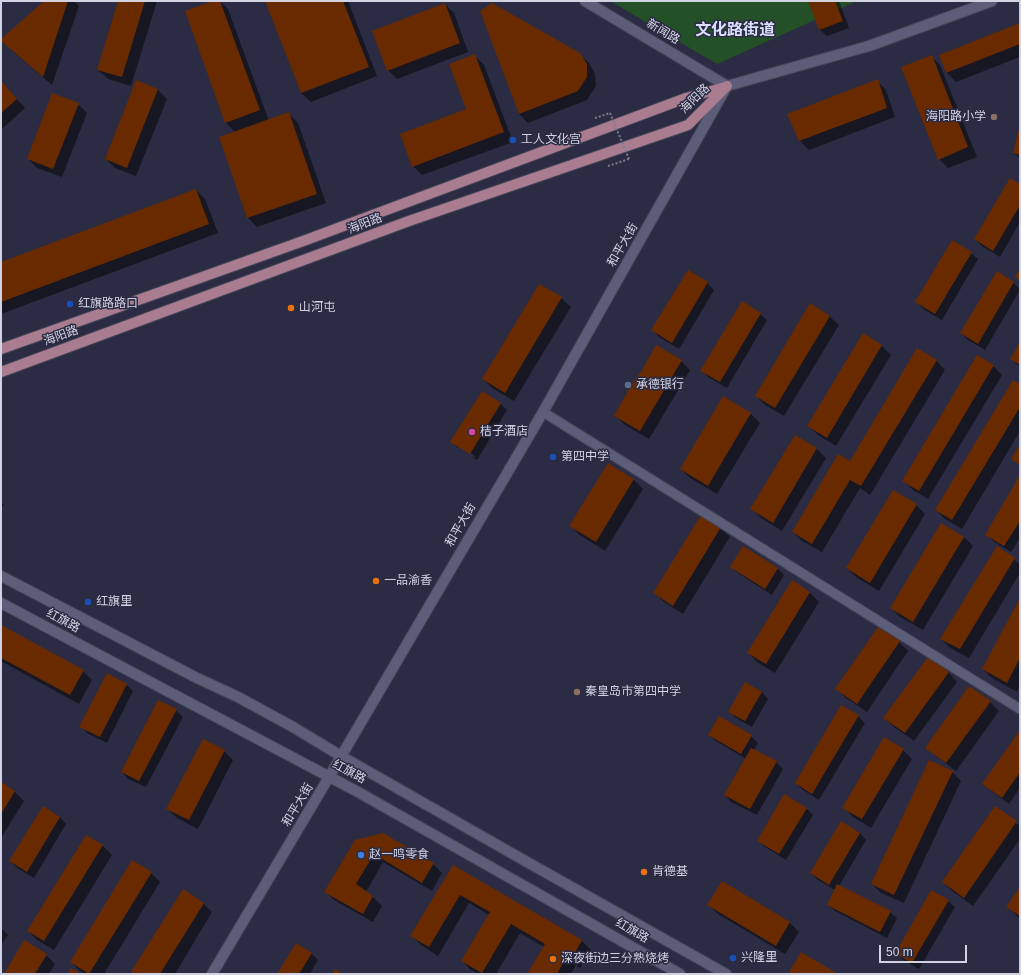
<!DOCTYPE html>
<html>
<head>
<meta charset="utf-8">
<style>
  body { margin:0 }
  #map { position:relative; width:1021px; height:975px; overflow:hidden; background:#2b2b43; font-family:Helvetica,sans-serif }
  canvas { display:block }
  .frame { position:absolute; inset:0; border:2px solid #d1d3e2; pointer-events:none }
  .scale { position:absolute; left:879px; top:945px; width:88px; height:18px; box-sizing:border-box; border:2px solid #d1d3e2; border-top:0; padding-left:5px; font-size:12px; line-height:14px; white-space:nowrap; color:#d1d3e2; -webkit-text-stroke:3px #2b2b43; paint-order:stroke }
</style>
</head>
<body>
<div id="map">
<canvas width="1021" height="975"></canvas>
<div class="frame"></div>
<div class="scale">50 m</div>
</div>
<script>
const ctx = document.querySelector('canvas').getContext('2d');
ctx.lineJoin = 'round';
function fill(path, color) { ctx.fillStyle = color; ctx.fill(path, 'evenodd'); }
const poly = rows => new Path2D(rows.map(r => 'M' + r).join(''));
function trace(path, color, width, dash) { ctx.strokeStyle = color; ctx.lineWidth = width; ctx.lineCap = dash ? 'butt' : 'round'; ctx.setLineDash(dash || []); ctx.stroke(path); }
function drawText(font, color, halo, rows, align = 'center') {
  ctx.font = font + ' Helvetica,"Noto Sans SC",sans-serif'; ctx.lineWidth = 3; ctx.setLineDash([]); ctx.textBaseline = 'middle'; ctx.strokeStyle = halo; ctx.fillStyle = color; for (const [text, x, y, turn = 0] of rows) {
    ctx.save(); ctx.translate(x, y); ctx.rotate((+turn || 0) * Math.PI / 180); ctx.textAlign = isNaN(turn) ? turn : align; if (halo) ctx.strokeText(text, 0, 0); ctx.fillText(text, 0, 0); ctx.restore();
  }
}
const green = poly([
  [610,1,857,1,717,64]
]);
const shadow = poly([
  [46,1,74,1,79,6,52,85,10,49,1,40],
  [119,1,157,1,131,86,108,79,98,70],
  [216,1,220,1,228,9,269,121,289,114,298,123,326,203,257,227,248,218,235,132,226,123],
  [266,1,348,1,377,76,311,102,301,93],
  [809,1,839,1,849,28,827,36,820,30],
  [445,4,454,13,468,52,397,79,388,70],
  [1020,24,1020,57,956,82,947,73,940,55],
  [579,54,589,63,595,74,596,86,587,100,528,123,519,114],
  [475,56,484,65,513,142,422,175,413,166,468,110],
  [931,56,940,65,977,157,948,168,939,159],
  [877,81,886,90,895,117,809,150,800,141,788,115],
  [1,82,25,108,1,130],
  [137,82,158,90,167,99,136,176,115,168,106,159],
  [78,104,87,113,62,177,37,168,28,159],
  [1020,131,1020,159,1014,153],
  [1020,185,1020,222,1000,257,982,246,975,239],
  [196,190,205,199,218,233,1,314,1,263],
  [971,253,978,259,942,320,923,309,917,302],
  [997,273,1014,283,1020,290,985,350,968,340,961,333],
  [707,283,714,290,679,349,659,337,653,330],
  [540,285,561,298,571,307,514,401,492,388,483,379],
  [760,314,767,320,727,388,708,377,702,370],
  [829,316,839,325,784,416,765,405,756,396],
  [863,335,882,346,891,355,836,446,818,435,809,426],
  [1020,344,1020,367,1011,359],
  [936,360,945,370,870,495,860,488,822,552,802,541,793,532,850,463],
  [681,361,690,370,649,439,625,425,615,415],
  [993,366,1002,375,928,499,913,490,904,481],
  [1020,385,1020,431,962,529,945,519,936,510],
  [482,392,501,404,507,410,477,460,458,448,451,442],
  [458,445,475,456,474,458,458,448],
  [751,414,760,423,717,494,690,478,681,469],
  [795,436,817,449,826,458,782,531,761,518,752,509],
  [609,465,634,480,643,489,605,551,580,535,571,526],
  [1020,477,1020,538,1011,552,993,541,986,534],
  [1,502,4,505,1,508],
  [916,505,925,514,879,591,856,577,847,568],
  [702,516,721,528,730,537,683,614,664,602,655,593],
  [964,537,973,546,923,630,900,617,891,608],
  [1014,559,1020,565,1020,573,969,658,950,648,941,639],
  [731,567,777,568,784,575,772,595,738,573],
  [792,582,810,593,819,602,775,673,757,662,748,653],
  [1020,600,1020,685,1017,692,992,678,983,669],
  [1,626,83,671,92,680,79,704,1,661],
  [879,628,899,642,908,651,867,712,846,698,837,689],
  [948,672,957,682,914,741,894,727,885,718],
  [127,685,133,691,107,743,87,733,81,726],
  [762,692,768,699,752,727,736,718,729,711],
  [990,702,999,711,956,771,936,756,927,747],
  [176,710,183,717,146,787,128,779,122,772],
  [858,716,865,723,819,800,803,790,796,783],
  [1020,732,1020,788,1009,804,990,790,983,784],
  [710,735,751,736,758,743,754,750,776,762,783,769,757,815,731,802,725,795,746,759,716,741],
  [903,750,912,759,871,828,853,817,844,807],
  [224,751,233,760,198,829,177,818,167,809],
  [952,772,961,781,904,903,881,893,872,884],
  [1,783,15,792,24,801,1,838],
  [995,807,1020,826,1020,839,973,906,952,891,943,882],
  [806,808,813,815,786,860,765,847,758,841],
  [60,817,66,824,34,878,17,868,10,861],
  [860,833,866,840,839,886,890,912,897,918,887,938,835,911,828,905,835,890,818,880,811,873],
  [86,836,103,846,112,855,54,950,37,940,28,931],
  [355,841,433,864,442,873,432,891,383,862,366,892,373,897,382,906,373,922,334,900,325,891],
  [453,866,582,941,591,950,580,968,576,965,571,974,528,974,544,947,520,933,496,974,478,974,471,970,462,961,489,915,469,903,438,956,421,945,412,936],
  [151,873,160,882,104,974,86,974,80,971,71,962],
  [722,882,790,923,799,932,785,954,718,914,709,905],
  [1020,888,1020,919,1008,907],
  [948,901,955,907,919,969,903,960,896,953],
  [203,903,212,912,175,974,135,974],
  [1,928,8,935,1,945],
  [296,944,312,954,318,960,310,974,278,974],
  [46,955,55,964,49,974,5,974]
]);
const building = poly([
  [44,1,68,1,43,77,1,41,1,39],
  [118,1,145,1,122,77,97,70],
  [213,1,220,1,260,110,225,123,185,11],
  [265,1,343,1,369,67,301,93],
  [808,1,835,1,843,21,819,30],
  [445,3,460,43,387,71,372,31],
  [492,3,580,53,587,64,587,77,578,91,519,114,480,11],
  [1020,23,1020,44,946,73,939,55],
  [475,54,504,132,412,167,400,134,466,109,449,64],
  [932,55,968,147,938,160,901,67],
  [878,79,887,108,799,141,787,114],
  [136,80,158,89,127,168,105,159],
  [1,81,17,99,1,113],
  [52,93,79,103,53,169,27,159],
  [289,112,317,194,247,218,219,137],
  [1019,129,1020,130,1020,155,1013,153],
  [1010,178,1020,184,1020,205,993,251,974,239],
  [196,189,209,224,1,302,1,262],
  [952,240,972,252,935,314,915,302],
  [1020,268,1020,280,1015,277],
  [688,270,708,282,672,343,651,330],
  [997,271,1014,282,978,344,960,333],
  [539,284,562,297,505,393,482,379],
  [742,301,761,313,720,382,700,371],
  [810,303,830,316,775,408,755,396],
  [863,333,882,345,827,438,807,426],
  [1020,342,1020,365,1010,359],
  [656,345,682,360,640,431,614,416,633,382,641,372],
  [917,348,937,360,861,486,850,480,812,544,792,532,838,454,850,461],
  [977,355,994,365,919,491,902,481],
  [1013,380,1020,384,1020,407,952,520,935,510],
  [482,391,501,403,470,454,450,442],
  [723,396,751,413,708,486,680,469],
  [795,435,817,448,773,523,750,509],
  [1020,444,1020,465,1011,459],
  [608,463,634,479,596,542,569,526],
  [1020,475,1020,521,1004,546,985,535],
  [893,490,917,504,870,583,846,568],
  [701,515,721,527,673,606,653,593],
  [941,523,964,537,913,622,890,608],
  [743,546,778,568,765,589,730,567],
  [997,546,1015,558,960,649,940,639],
  [792,580,810,592,766,664,747,653],
  [1020,598,1020,658,1007,683,982,669],
  [1,625,84,670,70,695,1,658],
  [878,627,900,641,857,704,835,689],
  [928,657,949,672,905,733,883,718],
  [107,673,127,684,100,737,79,727],
  [745,682,762,692,745,721,728,712],
  [969,686,991,701,946,763,925,748],
  [158,700,177,709,139,781,121,772],
  [841,705,859,715,812,794,795,783],
  [719,716,752,735,741,754,708,735],
  [1020,730,1020,772,1002,798,982,784],
  [884,737,904,749,862,819,842,808],
  [203,739,225,750,189,820,166,809],
  [751,748,777,761,750,809,724,795],
  [929,760,953,771,894,895,871,884],
  [1,782,15,791,1,814],
  [784,794,807,808,779,854,757,841],
  [43,806,60,817,27,872,9,861],
  [995,806,1017,821,964,898,942,882],
  [841,821,860,833,829,885,810,873],
  [383,833,434,863,422,883,374,854,356,884,373,896,363,914,324,892,355,840],
  [86,835,103,845,44,941,27,931],
  [132,860,152,872,89,974,70,962],
  [453,865,582,940,571,960,566,957,557,974,527,974,545,944,511,924,482,973,461,961,490,912,460,895,429,947,410,936],
  [722,881,790,922,776,946,707,905],
  [837,884,891,911,880,932,827,905],
  [1020,887,1020,916,1006,907],
  [183,889,204,903,160,974,134,974,131,972],
  [931,890,949,900,912,963,895,954],
  [24,940,47,954,35,974,4,974],
  [296,943,312,953,299,974,277,974],
  [801,952,838,974,792,974,789,972],
  [71,968,81,974,68,974],
  [335,969,343,974,332,974]
]);
const path = poly([
  [595,118,610,113],
  [608,166,629,159]
]);
const minor = poly([
  [543,412,1020,709]
]);
const tertiary = poly([
  [585,1,727,86]
]);
const secondary = poly([
  [1,576,197,678,238,697,293,727,341,756,520,858,726,974],
  [1,603,358,792,680,974],
  [212,974,329,777,543,412,727,86,869,46,992,1]
]);
const primary = poly([
  [1,349,306,240,686,98,725,87],
  [1,372,409,221,688,125,727,86]
]);
const pathBridge = poly([
  [610,113,629,159]
]);
const markers = [
  [994,117,4,"#8d6e63"],
  [513,140,4,"#1a4fb4"],
  [70,304,4,"#1a4fb4"],
  [291,308,4,"#e8710a"],
  [628,385,4,"#5c6f8a"],
  [472,432,4,"#d1479c"],
  [553,457,4,"#1a4fb4"],
  [376,581,4,"#e8710a"],
  [88,602,4,"#1a4fb4"],
  [577,692,4,"#8d6e63"],
  [361,855,4,"#3f7fe0"],
  [644,872,4,"#e8710a"],
  [733,958,4,"#1a4fb4"],
  [553,959,4,"#e8710a"]
];
const streetNames = [
  ["新闻路",663,32,31],
  ["海阳路",695,99,-44],
  ["海阳路",365,224,-21],
  ["和平大街",623,245,-60],
  ["海阳路",61,336,-20],
  ["和平大街",461,525,-60],
  ["红旗路",63,621,28],
  ["红旗路",349,772,28],
  ["和平大街",298,805,-59],
  ["红旗路",632,931,30]
];
const poiNames = [
  ["海阳路小学",986,117,"right"],
  ["工人文化宫",521,140],
  ["红旗路路口",78,304],
  ["山河屯",299,308],
  ["承德银行",636,385],
  ["桔子酒店",480,432],
  ["第四中学",561,457],
  ["一品渝香",384,581],
  ["红旗里",96,602],
  ["秦皇岛市第四中学",585,692],
  ["赵一鸣零食",369,855],
  ["肯德基",652,872],
  ["兴隆里",741,958],
  ["深夜街边三分熟烧烤",561,959]
];
const districtNames = [
  ["文化路街道",735,31]
];
fill(green, '#245028');
fill(shadow, '#0007');
fill(building, '#6a2a00');
trace(minor, '#454559', 11);
trace(tertiary, '#454559', 12);
trace(secondary, '#454559', 12);
trace(primary, '#454559', 12);
trace(path, '#7a7b8f', 2, [2, 2]);
trace(minor, '#5c5e79', 9);
trace(tertiary, '#5c5e79', 10);
trace(secondary, '#5c5e79', 10);
trace(primary, '#a97d8f', 10);
trace(pathBridge, '#7a7b8f', 2, [2, 2]);
for (const [x, y, r, color] of markers) { const dot = new Path2D(); dot.arc(x, y, r, 0, 2 * Math.PI); ctx.fillStyle = color; ctx.fill(dot); trace(dot, '#2b2b43', 1.5); }
drawText('12px', '#d1d3e2', '#2b2b43', streetNames);
drawText('12px', '#d1d3e2', '#2b2b43', poiNames, 'left');
drawText('bold 16px', '#dcdefd', '#2b2b43', districtNames);
</script>
</body>
</html>
